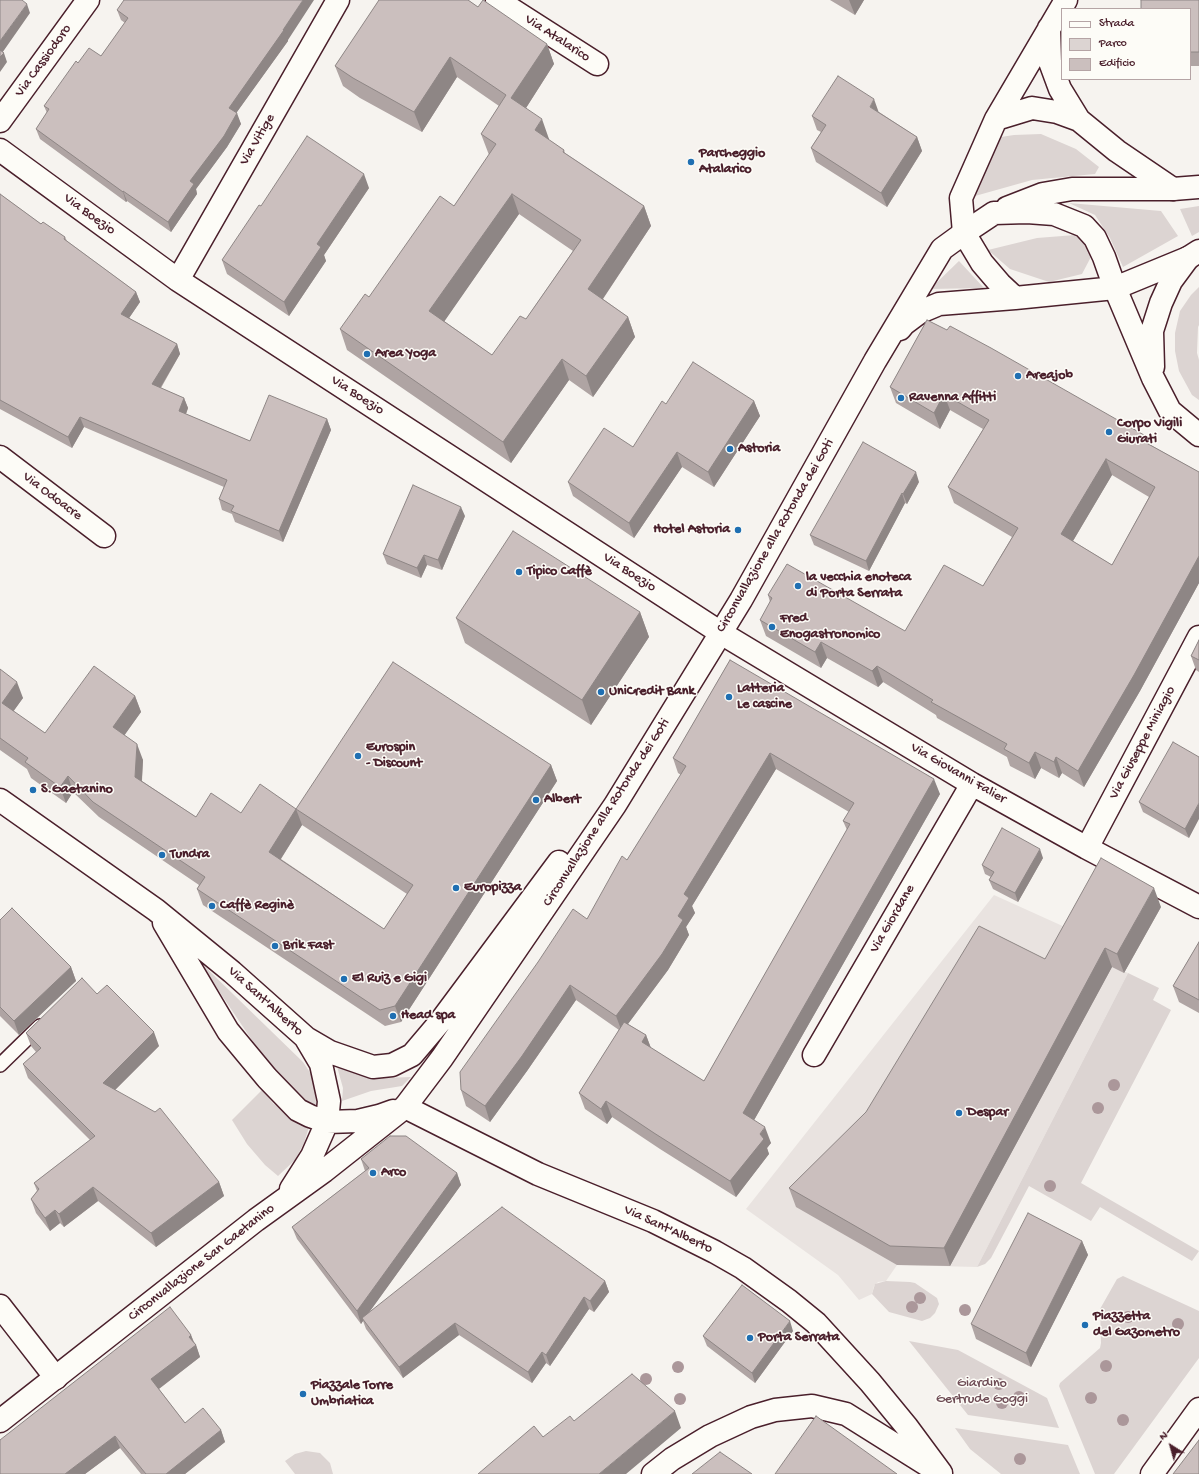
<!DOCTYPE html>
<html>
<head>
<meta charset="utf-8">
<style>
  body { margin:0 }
  #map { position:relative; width:1199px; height:1474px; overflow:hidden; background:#f6f3ef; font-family:"Gochi Hand",sans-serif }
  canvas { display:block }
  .legend { position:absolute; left:1061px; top:8px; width:130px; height:72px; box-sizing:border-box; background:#fdfcf7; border:1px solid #b5a4a5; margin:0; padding:5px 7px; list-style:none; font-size:12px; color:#4a1f2b }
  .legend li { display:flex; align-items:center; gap:8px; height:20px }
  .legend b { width:20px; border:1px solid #b5a4a5 }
  .north { position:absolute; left:1151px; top:1426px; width:40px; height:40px; -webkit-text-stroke:3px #fdfcf7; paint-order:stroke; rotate:323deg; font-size:11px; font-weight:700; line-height:16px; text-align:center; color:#4a1f2b }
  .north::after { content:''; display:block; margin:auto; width:14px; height:18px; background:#4a1f2b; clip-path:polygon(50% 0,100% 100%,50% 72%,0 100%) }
</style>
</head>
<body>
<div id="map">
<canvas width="1199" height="1474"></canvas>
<ul class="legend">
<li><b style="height:5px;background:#fdfcf7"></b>Strada</li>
<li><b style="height:11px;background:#dcd4d2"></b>Parco</li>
<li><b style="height:11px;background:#cbbfbe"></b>Edificio</li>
</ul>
<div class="north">N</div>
</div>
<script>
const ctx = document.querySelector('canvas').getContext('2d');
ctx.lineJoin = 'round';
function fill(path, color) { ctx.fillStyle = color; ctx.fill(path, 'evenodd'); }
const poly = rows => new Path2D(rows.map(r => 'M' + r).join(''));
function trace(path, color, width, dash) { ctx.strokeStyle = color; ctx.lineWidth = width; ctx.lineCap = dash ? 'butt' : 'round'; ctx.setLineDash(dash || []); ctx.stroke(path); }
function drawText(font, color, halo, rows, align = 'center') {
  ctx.font = font + ' "Gochi Hand",sans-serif'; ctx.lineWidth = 3; ctx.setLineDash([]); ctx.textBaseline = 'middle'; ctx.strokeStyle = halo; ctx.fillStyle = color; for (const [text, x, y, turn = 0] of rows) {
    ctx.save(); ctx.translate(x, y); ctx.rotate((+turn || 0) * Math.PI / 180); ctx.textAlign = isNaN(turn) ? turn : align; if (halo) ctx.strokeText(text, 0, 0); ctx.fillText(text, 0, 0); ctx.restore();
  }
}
const built = poly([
  [994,895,1067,928,1070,948,1128,973,977,1267,897,1265,886,1281,878,1282,874,1286,872,1294,859,1300,838,1275,746,1209]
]);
const green = poly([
  [1041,134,1076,149,1099,167,1095,174,1032,180,975,196,985,158,1001,137,1014,135],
  [1069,203,1161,211,1178,236,1123,267,1110,238,1095,215],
  [1199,206,1199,232,1192,236,1180,209],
  [1075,235,1093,253,1082,274,1049,282,1010,269,988,250,1037,238],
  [959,261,984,288,930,289],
  [1199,287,1199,325,1198,327,1197,353,1199,360,1199,400,1192,395,1179,371,1175,351,1175,333,1180,311,1191,295],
  [198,960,303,1062,311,1074,315,1087,316,1105,302,1099,270,1067],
  [1128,973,1159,988,1153,1000,1171,1010,1081,1183,1199,1251,1192,1261,1100,1207,1091,1221,1029,1186,991,1258,985,1264,977,1267],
  [336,1063,359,1073,382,1078,411,1077,402,1086,371,1091,342,1101,343,1088],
  [262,1090,274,1104,297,1120,309,1127,304,1143,295,1160,278,1176,265,1165,247,1144,232,1120],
  [1123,1276,1199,1311,1199,1358,1114,1474,1095,1474,1059,1386,1060,1383,1100,1348,1101,1343,1100,1309,1117,1279],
  [886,1281,910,1282,915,1283,937,1298,939,1304,935,1313,930,1318,922,1321,889,1312,872,1294,875,1284],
  [909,1341,958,1350,1047,1398,1059,1428,968,1415],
  [955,1428,1068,1445,1080,1474,1001,1474,970,1449],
  [306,1451,320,1453,330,1463,333,1474,295,1474,285,1461,295,1454]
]);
const service = poly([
  [0,1065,40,1026]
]);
const minor = poly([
  [497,0,597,64],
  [1049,28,1050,62,1060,89,1079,120,1117,151,1173,189],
  [996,119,1032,108,1057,112,1079,120],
  [0,121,88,0],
  [0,150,178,280,721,633,972,784,1087,848,1199,907],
  [964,233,961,198,996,119,1066,0],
  [178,280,338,0],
  [1115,288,1153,378,1170,411,1199,435],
  [1153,367,1152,331,1161,303,1171,281,1188,258],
  [0,457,104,536],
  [1087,848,1199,637],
  [814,1055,972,784],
  [405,1107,538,1174,653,1221,715,1252,743,1268,789,1301,816,1323,870,1382,907,1427,941,1473],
  [0,1306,56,1378],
  [653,1474,672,1459,710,1436,751,1417,775,1410,812,1406,846,1414,929,1466],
  [1152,1474,1199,1409]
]);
const tertiary = poly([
  [1007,208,1043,194,1072,189,1173,189,1199,187],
  [964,233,982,263,1000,284,1015,298,1115,288,1188,258,1199,251],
  [900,329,904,324,920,312,939,304,1015,298],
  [0,800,156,910,232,972,305,1037,321,1064,329,1101,327,1122,312,1156,291,1189],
  [164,923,228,1031,267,1078,298,1110,310,1116,327,1122,358,1121,379,1116,393,1111],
  [306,1038,330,1052,373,1067,392,1065,412,1055,440,1022,559,862],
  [0,1421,256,1220,324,1171,405,1107,442,1058,615,805,741,600,875,361,942,249,964,233,994,213,1027,212,1054,214,1084,226,1095,238,1104,257,1115,288]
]);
const trees = [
  [1114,1085],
  [1098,1108],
  [1050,1186],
  [920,1298],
  [912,1307],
  [965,1310],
  [1128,1317],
  [1178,1324],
  [1106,1366],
  [678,1367],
  [646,1379],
  [999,1384],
  [1019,1397],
  [1091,1398],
  [680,1399],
  [1002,1403],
  [1123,1420],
  [1020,1459]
];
const wall = poly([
  [378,0,468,0,478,7,547,44,554,64,526,108,549,139,549,140,564,150,565,153,644,206,651,226,603,299,628,317,635,337,593,397,569,380,511,463,347,350,340,329,369,297,454,206,489,155,481,134,499,106,457,77,422,132,360,98,343,86,335,66,379,1],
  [519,214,573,251,526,319,492,355,444,321],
  [830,0,864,0,855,15],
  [1199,0,1199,66,1190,66,1190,9],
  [117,10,288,40,288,41,236,113,241,124,227,147,196,189,197,194,171,232,127,201,126,202,40,139,36,129,47,113,44,106,78,63,101,56,125,23,121,20],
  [879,112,917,137,922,151,887,207,816,162,811,148,821,132,817,130,812,116],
  [369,188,324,255,326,261,289,316,227,274,222,260,261,206],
  [0,194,41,224,65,237,67,241,136,292,140,302,129,318,177,344,180,354,161,388,184,398,188,408,186,414,250,441,327,419,331,430,283,542,235,522,232,514,222,510,219,499,224,487,84,427,72,448,0,409],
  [927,320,1144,435,1147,443,1199,472,1199,583,1140,691,1084,787,1062,773,1059,778,1041,768,1035,779,1010,766,1007,757,937,718,936,715,883,682,878,687,827,658,821,668,766,636,760,620,770,602,768,595,905,631,983,586,1012,537,954,503,948,487,983,429,950,410,940,429,896,403,890,387],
  [1112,475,1149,497,1112,565,1073,541],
  [754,401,760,416,714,487,682,467,634,538,573,496,568,482,633,447,666,404],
  [919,482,907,504,905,503,869,571,814,545,810,535],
  [465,516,442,570,427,565,421,578,387,564,383,554],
  [640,612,649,637,591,725,465,643,456,618],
  [1199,640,1199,672,1196,670,1191,656],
  [730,660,940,794,754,1120,771,1143,767,1148,769,1154,736,1197,660,1149,612,1117,607,1124,585,1109,579,1093,619,1030,576,1000,527,1071,490,1122,466,1106,461,1090,587,919,627,860,681,775,678,773,673,758],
  [776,769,849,812,843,821,847,830,704,1081,651,1048,646,1035,628,1024,668,970,689,935,686,927,695,913,692,906],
  [0,669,23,698,13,711,45,733,135,696,141,712,124,735,143,760,142,781,196,817,241,813,296,809,551,765,557,781,401,1022,385,1026,203,905,197,889,199,885,99,817,73,792,66,803,31,778,27,769,0,750],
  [302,825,407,894,384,929,281,859],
  [1199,757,1189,838,1143,812,1139,802],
  [1043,858,1018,902,993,889,989,880,991,877,985,874,982,865],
  [1161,907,1124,973,1112,967,950,1266,897,1265,796,1207,789,1188,1045,959],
  [0,920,71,967,76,981,19,1035,0,1016],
  [1199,942,1199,1013,1179,1002,1173,986],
  [97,994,159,1046,115,1090,219,1182,224,1196,156,1247,98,1201,64,1227,60,1223,50,1231,36,1213,31,1199,37,1191,34,1183,90,1140,28,1078,23,1064,36,1052,31,1046,26,1033],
  [361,1159,457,1173,461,1185,369,1312,605,1281,609,1292,594,1312,589,1309,550,1366,546,1363,532,1383,459,1335,403,1378,366,1329,363,1321,361,1324,297,1239,292,1227,365,1171],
  [1082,1241,1088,1255,1031,1367,976,1339,971,1324],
  [793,1331,755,1383,707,1346,703,1336],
  [191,1335,194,1342,196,1345,200,1357,159,1389,185,1423,221,1430,225,1442,185,1474,141,1474,120,1448,85,1474,0,1474]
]);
const shadedWall = poly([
  [303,0,314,0,288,40,288,41,232,119,229,108],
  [849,0,864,0,855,15],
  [27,4,30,13,0,56,0,41],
  [547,44,554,64,519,119,511,98],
  [4,53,7,62,0,72,0,57],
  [450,57,457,77,422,132,414,112],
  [874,99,879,113,870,107],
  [237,113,241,124,227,147,196,189,197,194,171,232,168,222,190,181],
  [542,119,549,139,542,151,535,130],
  [917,137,922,151,887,207,881,193],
  [364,174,369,188,324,255,326,261,289,316,284,302,317,244],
  [123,191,127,201,126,202,123,192],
  [512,194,519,214,437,332,429,311],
  [644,206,651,226,596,309,588,289],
  [136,292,140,302,125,324,121,314],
  [628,317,635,337,593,397,586,376],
  [177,344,180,354,156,395,152,384],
  [562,359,569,380,511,463,503,442],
  [944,394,950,410,940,429,934,413],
  [184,398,188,408,183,422,179,411],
  [754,401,760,416,714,487,708,472],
  [80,417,84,427,72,448,68,437],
  [327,419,331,430,283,542,279,531],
  [1144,435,1150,451,1141,440],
  [677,452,682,467,634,538,629,523],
  [1106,459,1112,475,1067,551,1061,534],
  [916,472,919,482,907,504,903,494],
  [902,493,905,503,869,571,866,561],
  [461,507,465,516,442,570,438,560],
  [424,555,427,565,421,578,417,568],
  [1199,556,1199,583,1140,691,1084,787,1078,771],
  [640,612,649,637,591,725,582,700],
  [821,642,827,658,821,668,815,652],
  [877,666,883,682,878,687,872,671],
  [17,682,23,698,8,719,2,703],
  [135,696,141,712,119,743,113,727],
  [137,744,143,760,141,793,135,777],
  [1035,752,1041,768,1035,779,1029,763],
  [770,753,776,769,692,906,695,913,686,927,689,935,668,970,622,1032,616,1016,678,916,684,894],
  [1056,757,1062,773,1059,778,1054,762],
  [551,765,557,781,401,1022,395,1006],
  [68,776,73,792,66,803,60,787],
  [934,779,940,794,749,1129,743,1113],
  [1199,803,1199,819,1189,838,1185,829],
  [296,809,302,825,275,868,269,852],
  [1040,849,1043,858,1018,902,1015,893],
  [1154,888,1161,907,1124,973,1117,954],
  [1105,948,1112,967,950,1266,944,1248],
  [71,967,76,981,19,1035,14,1021],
  [570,985,576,1000,527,1071,490,1122,485,1106],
  [154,1032,159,1046,108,1097,103,1083],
  [646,1035,652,1051,642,1042],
  [606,1101,612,1117,607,1124,601,1109],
  [765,1127,771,1143,767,1148,769,1154,736,1197,730,1181],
  [457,1173,461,1185,363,1321,362,1318,363,1321,361,1324,357,1311],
  [219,1182,224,1196,156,1247,151,1233],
  [93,1187,98,1201,64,1227,59,1214],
  [55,1210,60,1223,50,1231,45,1218],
  [1082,1241,1088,1255,1031,1367,1026,1353],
  [605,1281,609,1292,594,1312,590,1301],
  [584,1297,589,1309,550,1366,546,1355],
  [790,1321,793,1331,755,1383,752,1373],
  [455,1323,459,1335,403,1378,399,1367],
  [191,1335,195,1346,196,1345,200,1357,156,1391,151,1379],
  [542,1352,546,1363,532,1383,528,1372],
  [675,1411,681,1428,626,1474,599,1474],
  [221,1430,225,1442,185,1474,166,1474],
  [115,1436,120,1448,85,1474,65,1474]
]);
const building = poly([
  [0,0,22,0,27,4,0,41,0,0],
  [124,0,303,0,283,30,284,30,229,108,237,113,224,136,190,181,194,184,168,222,123,191,123,192,36,129,49,109,44,106,76,61,78,63,89,48,101,56,128,18,117,10,124,0],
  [379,0,468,0,478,7,483,0,547,44,511,98,542,119,535,130,564,150,563,152,644,206,588,289,628,317,586,376,562,359,503,442,340,329,365,294,369,297,440,196,454,206,496,144,481,134,506,95,450,57,414,112,353,78,335,66,379,0],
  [512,194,581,240,526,319,520,316,492,355,429,311,512,194],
  [1141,0,1199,0,1199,52,1190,52,1190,9,1141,9,1141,0],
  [0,50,4,53,0,57,0,50],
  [838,76,874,99,870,107,917,137,881,193,811,148,826,125,812,116,838,76],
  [307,136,364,174,317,244,321,247,284,302,222,260,259,205,261,206,307,136],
  [0,194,41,224,43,222,65,237,64,239,136,292,121,314,177,344,152,384,184,398,179,411,250,441,269,395,327,419,279,531,231,511,234,506,219,499,227,480,80,417,68,437,0,400,0,194],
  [927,320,947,330,950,326,991,348,1144,435,1141,440,1199,472,1199,556,1134,675,1078,771,1056,757,1054,762,1035,752,1029,763,1004,749,1007,744,931,702,933,700,877,666,872,671,821,642,815,652,760,620,772,598,768,595,787,564,905,631,944,565,983,586,1018,528,948,487,989,420,944,394,934,413,890,387,927,320],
  [1106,459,1155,487,1112,565,1061,534,1106,459],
  [693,362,754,401,708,472,677,452,629,523,568,482,604,428,633,447,662,401,666,404,693,362],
  [863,442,916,472,903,494,902,493,866,561,810,535,863,442],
  [413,485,461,507,438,560,424,555,417,568,383,554,413,485],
  [513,531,640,612,582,700,456,618,513,531],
  [1199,640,1199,660,1191,656,1199,640],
  [730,660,934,779,743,1113,765,1127,760,1134,764,1139,730,1181,654,1133,606,1101,601,1109,579,1093,624,1022,646,1035,642,1042,704,1081,850,824,843,821,854,803,770,753,684,894,689,898,678,916,683,920,662,954,616,1016,570,985,522,1056,485,1106,461,1090,460,1072,538,962,573,909,587,919,622,856,627,860,686,766,673,758,730,660],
  [393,662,551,765,395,1006,380,1010,197,889,205,877,93,802,68,776,60,787,25,762,28,758,0,738,0,669,17,682,2,703,45,733,94,666,135,696,113,727,137,744,135,777,196,817,211,793,241,813,260,784,296,809,393,662],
  [296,809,413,885,384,929,269,852,296,809],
  [1173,742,1199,757,1199,803,1185,829,1139,802,1173,742],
  [1002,828,1040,849,1015,893,989,880,994,872,982,865,1002,828],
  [1101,858,1154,888,1117,954,1105,948,944,1248,890,1246,789,1188,866,1112,979,926,1045,959,1101,858],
  [12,908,71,967,14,1021,0,1007,0,920,12,908],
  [1199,942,1199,1000,1173,986,1199,942],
  [82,978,97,994,107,985,154,1032,103,1083,155,1112,160,1108,219,1182,151,1233,93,1187,59,1214,55,1210,45,1218,31,1199,39,1189,34,1183,95,1136,23,1064,41,1048,26,1033,82,978],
  [390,1136,406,1136,457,1173,357,1311,292,1227,369,1168,361,1159,390,1136],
  [502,1207,605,1281,590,1301,584,1297,546,1355,542,1352,528,1372,455,1323,399,1367,362,1318,502,1207],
  [1028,1213,1082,1241,1026,1353,971,1324,1028,1213],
  [742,1285,790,1321,752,1373,703,1336,742,1285],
  [170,1307,191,1335,189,1337,196,1345,151,1379,185,1423,203,1408,221,1430,166,1474,146,1474,115,1436,65,1474,0,1474,0,1440,170,1307],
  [632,1374,675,1411,599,1474,478,1474,534,1426,543,1437,570,1416,574,1421,632,1374],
  [816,1416,897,1474,775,1474,816,1416],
  [1199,1440,1199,1474,1173,1474,1199,1440],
  [720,1452,752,1474,692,1474,720,1452]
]);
const markers = [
  [691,162,4,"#1f6fb2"],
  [367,354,4,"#1f6fb2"],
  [1018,376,4,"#1f6fb2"],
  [901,398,4,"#1f6fb2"],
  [1109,432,4,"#1f6fb2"],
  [730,449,4,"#1f6fb2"],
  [738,530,4,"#1f6fb2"],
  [519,572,4,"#1f6fb2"],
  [798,586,4,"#1f6fb2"],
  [772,627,4,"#1f6fb2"],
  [601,692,4,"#1f6fb2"],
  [729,697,4,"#1f6fb2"],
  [358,756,4,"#1f6fb2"],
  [33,790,4,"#1f6fb2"],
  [536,800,4,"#1f6fb2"],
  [162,855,4,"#1f6fb2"],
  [456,888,4,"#1f6fb2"],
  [212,906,4,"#1f6fb2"],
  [275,946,4,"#1f6fb2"],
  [344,979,4,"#1f6fb2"],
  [393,1016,4,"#1f6fb2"],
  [959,1113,4,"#1f6fb2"],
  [373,1173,4,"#1f6fb2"],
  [1085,1325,4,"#1f6fb2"],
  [750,1338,4,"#1f6fb2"],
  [303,1394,4,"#1f6fb2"]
];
const streetNames = [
  ["Via Atalarico",557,39,33],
  ["Via Cassiodoro",44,61,-54],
  ["Via Vitige",258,140,-60],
  ["Via Boezio",89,215,36],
  ["Via Boezio",357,396,33],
  ["Via Odoacre",52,497,37],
  ["Circonvallazione alla Rotonda dei Goti",776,536,-60],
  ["Via Boezio",629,573,33],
  ["Via Giuseppe Miniagio",1143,743,-62],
  ["Via Giovanni Falier",958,774,30],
  ["Circonvallazione alla Rotonda dei Goti",607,813,-57],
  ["Via Giordane",893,919,-60],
  ["Via Sant'Alberto",265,1002,42],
  ["Via Sant'Alberto",668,1230,25],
  ["Circonvallazione San Gaetanino",202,1263,-38]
];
const poiNames = [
  ["Parcheggio",699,154],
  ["Atalarico",699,170],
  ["Area Yoga",375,354],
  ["Areajob",1026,376],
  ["Ravenna Affitti",909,398],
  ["Corpo Vigili",1117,424],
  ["Giurati",1117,440],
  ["Astoria",738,449],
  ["Hotel Astoria",730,530,"right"],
  ["Tipico Caffè",527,572],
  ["la vecchia enoteca",806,578],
  ["di Porta Serrata",806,594],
  ["Fred",780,619],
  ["Enogastronomico",780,635],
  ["Latteria",737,689],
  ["Le cascine",737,705],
  ["UniCredit Bank",609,692],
  ["Eurospin",366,748],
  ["- Discount",366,764],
  ["S.Gaetanino",41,790],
  ["Albert",544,800],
  ["Tundra",170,855],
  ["Europizza",464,888],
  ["Caffè Reginè",220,906],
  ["Brik Fast",283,946],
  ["El Ruiz e Gigi",352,979],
  ["Head spa",401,1016],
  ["Despar",967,1113],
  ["Arco",381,1173],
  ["Piazzetta",1093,1317],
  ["del Gazometro",1093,1333],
  ["Porta Serrata",758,1338],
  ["Piazzale Torre",311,1386],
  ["Umbriatica",311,1402]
];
const parkNames = [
  ["Giardino",982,1384],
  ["Gertrude Goggi",982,1400]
];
fill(built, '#e9e3e0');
fill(green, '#dcd4d2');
trace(service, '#4a1f2b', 16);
trace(minor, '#4a1f2b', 25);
trace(tertiary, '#4a1f2b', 25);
trace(service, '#fdfcf7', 13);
trace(minor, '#fdfcf7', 22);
trace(tertiary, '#fdfcf7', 22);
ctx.fillStyle = '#ab979a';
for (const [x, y] of trees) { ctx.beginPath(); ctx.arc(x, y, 6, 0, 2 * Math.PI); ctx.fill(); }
fill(wall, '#afa4a3');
fill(shadedWall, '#8e8685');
fill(building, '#cbbfbe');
trace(building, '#8e8685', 1);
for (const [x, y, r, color] of markers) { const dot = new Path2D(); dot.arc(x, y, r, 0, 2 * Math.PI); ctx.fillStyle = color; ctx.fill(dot); trace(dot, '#fdfcf7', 1.5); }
drawText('14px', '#4a1f2b', '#fdfcf7', streetNames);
drawText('bold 14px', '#4a1f2b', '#fdfcf7', poiNames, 'left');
drawText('14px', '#6e4c55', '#fdfcf7', parkNames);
</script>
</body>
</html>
